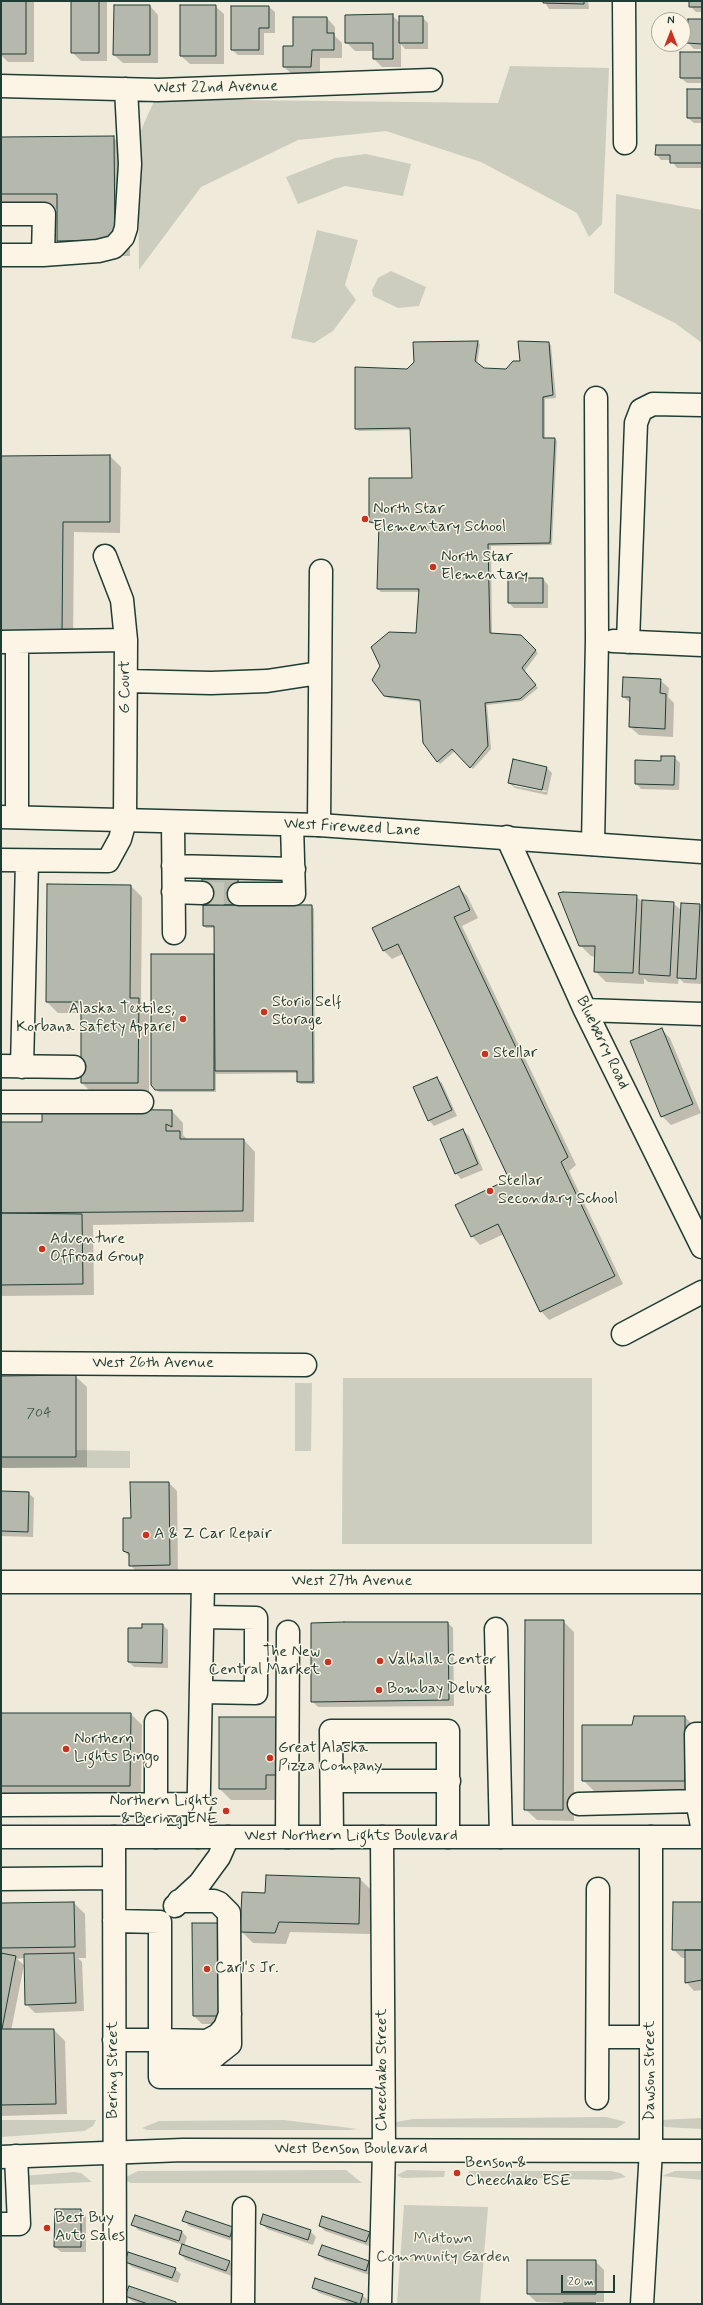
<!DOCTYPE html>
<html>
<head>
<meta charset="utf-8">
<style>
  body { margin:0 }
  #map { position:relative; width:703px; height:2305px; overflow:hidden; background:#efeada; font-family:Mynerve,sans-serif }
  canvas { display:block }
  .frame { position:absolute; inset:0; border:2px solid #1f3d34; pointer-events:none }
  .north { position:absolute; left:651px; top:12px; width:40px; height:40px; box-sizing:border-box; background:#fcf5e5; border:1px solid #a4ab9e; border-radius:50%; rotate:0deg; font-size:11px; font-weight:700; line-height:16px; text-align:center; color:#1f3d34 }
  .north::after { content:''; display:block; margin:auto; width:14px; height:18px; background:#c8321e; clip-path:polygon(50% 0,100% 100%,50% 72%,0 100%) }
  .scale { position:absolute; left:561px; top:2275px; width:54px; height:18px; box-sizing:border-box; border:2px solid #1f3d34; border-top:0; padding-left:5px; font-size:12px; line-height:14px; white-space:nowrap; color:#1f3d34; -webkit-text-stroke:3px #fcf5e5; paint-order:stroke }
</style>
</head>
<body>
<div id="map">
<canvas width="703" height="2305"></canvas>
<div class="frame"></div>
<div class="north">N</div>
<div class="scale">20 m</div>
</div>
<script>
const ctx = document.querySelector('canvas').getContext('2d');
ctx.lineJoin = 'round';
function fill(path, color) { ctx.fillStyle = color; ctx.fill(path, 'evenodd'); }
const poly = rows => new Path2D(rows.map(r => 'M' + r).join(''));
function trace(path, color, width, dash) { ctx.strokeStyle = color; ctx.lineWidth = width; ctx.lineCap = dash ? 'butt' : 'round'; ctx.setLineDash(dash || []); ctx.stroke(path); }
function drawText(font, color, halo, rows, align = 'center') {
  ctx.font = font + ' Mynerve,sans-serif'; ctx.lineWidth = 3; ctx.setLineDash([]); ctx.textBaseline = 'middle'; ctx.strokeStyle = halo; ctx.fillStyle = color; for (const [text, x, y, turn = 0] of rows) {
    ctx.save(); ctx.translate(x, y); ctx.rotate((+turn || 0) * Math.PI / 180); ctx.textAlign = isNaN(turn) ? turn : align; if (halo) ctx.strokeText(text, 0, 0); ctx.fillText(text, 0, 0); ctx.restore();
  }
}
const green = poly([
  [510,66,609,68,602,224,589,237,577,213,481,162,386,131,298,140,201,187,139,270,138,137,155,99,498,103],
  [366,154,411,164,403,196,345,186,298,204,286,177,335,158],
  [616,194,702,210,702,343,675,323,614,293],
  [317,230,358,240,345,285,356,300,333,331,314,343,291,338],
  [391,271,426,287,419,306,398,308,373,296,372,290,378,278],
  [343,1378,592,1378,592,1544,342,1544],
  [295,1383,312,1383,311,1451,295,1451],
  [76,1450,130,1451,130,1468,1,1468,1,1457,76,1457],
  [606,2117,626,2122,617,2128,398,2127,391,2123,413,2119],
  [702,2118,702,2129,665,2127,659,2120],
  [1,2120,96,2120,93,2126,84,2131,1,2137],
  [284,2120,358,2129,350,2130,147,2130,142,2128,159,2121],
  [346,2170,362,2183,131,2183,122,2179,138,2171],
  [407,2170,445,2171,444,2177,402,2178,397,2175],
  [469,2171,611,2171,620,2173,626,2177,611,2180,468,2177],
  [675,2171,702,2171,702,2180,662,2176],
  [74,2172,81,2173,92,2182,26,2185,22,2176],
  [404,2205,488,2207,480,2304,397,2304]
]);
const shadow = poly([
  [1,1,34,1,34,62,8,62,1,55],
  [72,1,107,1,107,61,81,61,72,52],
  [544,1,588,1,589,9,549,9],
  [690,1,702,1,702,12,696,12,690,6],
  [150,6,158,15,158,63,123,63,114,55],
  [215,6,224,14,224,64,190,64,181,56],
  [269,7,275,12,275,33,264,33,264,55,238,55,232,50],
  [392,15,400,23,422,17,428,23,428,49,405,49,401,44,401,67,382,67,374,59,374,51,355,51,346,42],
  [327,18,335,27,335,36,342,43,342,58,320,58,320,75,293,75,284,67,294,47],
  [702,20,702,49,694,49,688,43],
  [702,53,702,83,687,83,681,78],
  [702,90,702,123,694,123,688,118],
  [113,137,129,153,130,256,74,256,58,240,58,209,1,209,1,138],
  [702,146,702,168,677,168,671,160,661,160,656,154],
  [477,342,480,344,477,364,483,369,506,370,548,343,551,345,556,398,545,399,545,439,555,439,557,441,552,545,491,546,492,634,521,636,538,653,524,672,538,688,522,701,487,705,491,749,473,769,455,751,440,764,438,762,424,743,421,702,388,698,385,695,417,634,420,592,381,592,378,589,380,525,373,524,370,522,413,479,411,430,359,431,356,429,407,370],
  [110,456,121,467,120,533,74,532,73,644,1,644,1,457],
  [543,579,548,585,548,608,514,608,509,603],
  [660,680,669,688,668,697,674,703,673,737,639,735,630,727,631,704,623,696],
  [674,757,680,763,679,790,641,789,636,783,662,762],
  [546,767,552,773,547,795,515,788,509,783],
  [514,784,547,791,546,792,514,786],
  [238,880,240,883,241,906,312,906,314,909,315,1084,300,1084,298,1081,298,1073,216,1074,216,1092,159,1092,152,1085,152,955,215,955,215,928,206,928,204,926],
  [131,886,142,897,141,1002,149,1010,149,1094,93,1094,82,1083,82,1013,58,1013,47,1002],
  [459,888,467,896,478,918,462,926,576,1165,569,1171,623,1284,549,1320,541,1311,504,1234,480,1245,472,1236,511,1179,403,954,392,959,384,951,373,928],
  [636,896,643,903,673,903,681,910,699,905,702,907,702,984,684,983,679,978,678,984,648,982,644,978,644,984,606,982,595,971,595,957,591,956,580,945],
  [662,1030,670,1038,701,1113,671,1125,662,1116],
  [436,1078,442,1083,457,1116,434,1126,429,1120],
  [43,1110,172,1111,183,1123,183,1135,188,1140,244,1140,255,1152,254,1222,93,1225,94,1295,1,1296,1,1123,43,1123],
  [463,1130,469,1136,483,1170,461,1179,456,1173],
  [75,1376,87,1387,87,1467,3,1468,1,1466,1,1377],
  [169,1483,177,1491,178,1573,139,1574,130,1565,130,1557,124,1551,132,1519],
  [1,1492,28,1493,34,1498,33,1537,1,1536],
  [563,1621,574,1632,574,1821,537,1820,525,1809],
  [448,1623,453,1628,454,1706,318,1707,312,1701],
  [163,1625,168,1630,168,1668,134,1667,129,1662,143,1629],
  [1,1714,131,1714,142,1725,141,1796,1,1794],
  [685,1717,696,1728,696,1792,595,1792,583,1780,633,1726],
  [278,1718,276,1800,231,1800,220,1789],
  [360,1879,371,1890,370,1934,290,1932,286,1944,253,1943,242,1932,266,1894],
  [74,1903,85,1914,86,1958,78,1958,82,1962,84,2011,35,2013,26,2004,25,1958,17,1959,24,1965,11,2031,54,2030,65,2041,67,2114,1,2116,1,1904],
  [702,1903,702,1990,694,1991,686,1982,686,1958,682,1958,673,1949],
  [193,1924,230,2024,202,2024,194,2016],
  [81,2210,86,2216,86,2252,61,2252,55,2247],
  [186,2212,233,2228,238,2233,235,2242,189,2226,184,2220],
  [135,2216,182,2232,187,2237,184,2246,229,2262,235,2267,232,2276,186,2260,180,2254,183,2245,138,2230,133,2224],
  [261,2223,310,2231,316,2237,313,2245,267,2229],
  [320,2226,369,2233,375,2239,372,2247,325,2231],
  [322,2246,369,2262,374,2267,372,2276,325,2260,319,2255],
  [595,2261,604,2270,604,2302,594,2302,595,2304,536,2302,528,2294],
  [126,2262,175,2269,181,2274,178,2283,132,2267],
  [313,2287,362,2295,368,2300,367,2304,351,2304,319,2293],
  [126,2296,176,2303,177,2304,140,2304,132,2301]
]);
const building = poly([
  [1,1,26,1,26,54,1,54,1,1],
  [71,1,99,1,99,53,71,53,71,1],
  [543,1,584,1,584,4,543,3,543,1],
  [689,1,702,1,702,7,689,7,689,1],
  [114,5,150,5,150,55,113,55,114,5],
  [180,5,216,5,216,56,180,56,180,5],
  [231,6,269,6,269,28,259,28,259,50,231,50,231,6],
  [393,14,393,59,373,59,373,43,345,43,345,15,393,14],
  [399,16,423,16,423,43,399,43,399,16],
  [293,17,327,17,327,33,334,33,334,50,312,50,311,67,283,67,283,46,293,46,293,17],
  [688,19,702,19,702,44,687,43,688,19],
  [680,52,702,52,702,78,680,78,680,52],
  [687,89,702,89,702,118,687,118,687,89],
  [114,136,115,240,57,241,57,194,1,194,1,137,114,136],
  [656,145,702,145,702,163,670,163,670,155,655,155,656,145],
  [478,341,475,361,484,368,506,369,513,361,520,361,518,341,549,342,553,395,543,397,543,438,555,438,550,543,488,544,490,633,521,635,536,650,522,668,536,685,520,699,485,703,488,746,470,768,452,749,437,762,423,743,420,700,384,696,372,680,380,666,371,647,389,632,416,633,419,589,377,589,379,523,369,522,369,478,412,478,410,428,355,429,355,367,407,369,414,362,413,342,478,341],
  [110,455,110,522,63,522,62,634,1,634,1,456,110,455],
  [508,578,543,578,543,603,508,603,508,578],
  [623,677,661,679,660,693,666,694,665,729,629,727,630,697,622,697,623,677],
  [661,756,675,756,674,785,635,784,635,760,661,761,661,756],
  [513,759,547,767,542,790,508,783,513,759],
  [202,879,238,879,239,905,203,905,202,879],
  [47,884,131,885,130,998,139,998,138,1083,81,1083,81,1002,46,1002,47,884],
  [459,886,470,910,454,917,568,1157,561,1162,615,1276,540,1312,498,1224,471,1237,455,1205,509,1179,398,944,383,951,372,928,459,886],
  [563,892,637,895,633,973,594,972,595,946,579,946,558,893,563,892],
  [642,900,674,902,670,976,639,974,642,900],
  [681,903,700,904,696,979,677,978,681,903],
  [203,905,312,905,313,1082,297,1082,297,1071,215,1071,214,926,203,926,203,905],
  [151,954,214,954,214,1090,155,1090,151,1085,151,954],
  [662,1028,693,1104,661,1117,630,1041,662,1028],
  [437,1077,452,1110,428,1121,413,1087,437,1077],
  [42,1109,172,1110,172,1127,166,1124,166,1131,180,1131,180,1139,244,1139,243,1211,1,1213,1,1122,42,1122,42,1109],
  [463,1129,478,1164,455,1174,440,1139,463,1129],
  [1,1213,82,1214,83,1284,1,1285,1,1213],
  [76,1375,76,1457,1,1457,1,1376,76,1375],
  [130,1482,169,1482,170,1565,129,1566,129,1553,123,1551,123,1518,131,1518,130,1482],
  [1,1491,29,1492,28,1532,1,1531,1,1491],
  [525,1620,564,1620,563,1810,524,1810,525,1620],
  [344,1622,448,1622,449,1700,311,1702,311,1623,344,1622],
  [142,1624,163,1624,162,1663,128,1662,128,1628,142,1628,142,1624],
  [1,1713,131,1713,130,1786,1,1786,1,1713],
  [634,1716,685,1716,685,1781,582,1781,582,1725,632,1725,634,1716],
  [219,1717,279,1717,279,1775,266,1775,266,1789,219,1789,219,1717],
  [266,1875,360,1878,359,1924,279,1922,275,1933,240,1932,242,1892,265,1893,266,1875],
  [74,1902,75,1947,1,1948,1,1903,74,1902],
  [673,1902,702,1902,702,1950,672,1950,673,1902],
  [192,1923,221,1923,222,2016,193,2016,192,1923],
  [685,1950,702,1950,702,1980,685,1983,685,1950],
  [1,1953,16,1956,2,2029,1,2029,1,1953],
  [74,1953,76,2003,25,2005,24,1954,74,1953],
  [1,2029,54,2029,56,2104,1,2105,1,2029],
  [55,2209,81,2209,81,2247,54,2247,55,2209],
  [186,2211,233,2227,230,2237,182,2221,186,2211],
  [263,2214,311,2230,308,2240,260,2224,263,2214],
  [135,2215,182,2231,179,2241,131,2225,135,2215],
  [322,2216,370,2232,366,2242,319,2226,322,2216],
  [182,2244,230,2261,226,2271,179,2254,182,2244],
  [322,2245,369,2261,366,2271,318,2255,322,2245],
  [128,2252,176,2268,172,2278,125,2262,128,2252],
  [527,2260,596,2260,596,2294,527,2294,527,2260],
  [315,2278,363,2294,360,2304,312,2288,315,2278],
  [129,2286,176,2302,176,2304,148,2304,125,2296,129,2286],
  [564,2303,596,2303,596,2304,564,2304,564,2303]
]);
const minorTunnel = poly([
  [202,893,239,894]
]);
const minor = poly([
  [624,1,625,143],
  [1,86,158,90,431,80],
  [1,214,44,214,43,255,1,255],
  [43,255,98,251,114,247,123,237,126,228,130,164,126,89],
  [613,641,702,645],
  [1,642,126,640],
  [628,642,636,423,641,410,653,404,702,405],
  [127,681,211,683,267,681,319,673],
  [17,817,17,642],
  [173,822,174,933],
  [319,825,321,571],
  [507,837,585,1010,702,1247],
  [593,844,597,640,596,398],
  [1,860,108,861,120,839,125,821,126,640,122,600,105,556],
  [173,866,294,869],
  [173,892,202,893],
  [239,894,294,894,292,825],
  [585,1010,702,1014],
  [1,1066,74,1067],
  [22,1067,27,861],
  [1,1102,142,1102],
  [623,1334,702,1292],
  [1,1363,305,1365],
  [1,1582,702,1582],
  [496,1629,501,1837],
  [202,1692,256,1693,256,1618,203,1617],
  [332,1781,449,1781],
  [697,1801,696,1734,702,1734],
  [579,1804,697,1801,702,1826],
  [1,1805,200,1804],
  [114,1837,115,2304],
  [156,1837,156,1722],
  [198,1837,203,1582],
  [287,1837,288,1632],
  [332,1837,331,1731,448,1731,448,1837],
  [1,1879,114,1878],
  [175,1906,200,1883,219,1857,228,1837],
  [114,1921,160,1922,160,2040,114,2040],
  [230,2014,225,2027,218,2035,207,2041,160,2040,160,2077,383,2077],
  [598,2037,651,2037],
  [160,2061,211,2059,230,2044,229,1913,219,1903,214,1901,179,1901],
  [597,2098,598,1889],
  [1,2224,19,2224,16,2156],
  [243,2304,244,2208],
  [380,2304,384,2150,382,1837],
  [642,2304,651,2150,651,1837]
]);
const major = poly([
  [1,817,319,825,702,852],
  [1,1837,702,1837],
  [1,2157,183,2150,702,2151]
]);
const markers = [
  [365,519,4,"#c8321e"],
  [433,567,4,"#c8321e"],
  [264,1012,4,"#c8321e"],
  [183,1019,4,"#c8321e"],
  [485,1054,4,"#c8321e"],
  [490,1191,4,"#c8321e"],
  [42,1249,4,"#c8321e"],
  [146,1535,4,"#c8321e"],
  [380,1661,4,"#c8321e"],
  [328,1662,4,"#c8321e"],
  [379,1690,4,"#c8321e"],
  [66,1749,4,"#c8321e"],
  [270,1758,4,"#c8321e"],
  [226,1811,4,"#c8321e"],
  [207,1969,4,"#c8321e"],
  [457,2173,4,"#c8321e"],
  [47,2228,4,"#c8321e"]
];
const numberNames = [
  ["704",39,1414]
];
const streetNames = [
  ["West 22nd Avenue",216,88,-1],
  ["G Court",126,687,-90],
  ["West Fireweed Lane",352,828,3],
  ["Blueberry Road",602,1043,64],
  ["West 26th Avenue",153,1364],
  ["West 27th Avenue",352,1582],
  ["West Northern Lights Boulevard",351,1837],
  ["Bering Street",114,2070,-90],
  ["Cheechako Street",383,2070,-90],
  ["Dawson Street",651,2071,-90],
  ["West Benson Boulevard",351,2150]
];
const poiNames = [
  ["North Star",373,510],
  ["Elementary School",373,528],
  ["North Star",441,558],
  ["Elementary",441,576],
  ["Storio Self",272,1003],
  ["Storage",272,1021],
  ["Alaska Textiles,",175,1010,"right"],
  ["Korbana Safety Apparel",175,1028,"right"],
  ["Stellar",493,1054],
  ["Stellar",498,1182],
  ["Secondary School",498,1200],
  ["Adventure",50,1240],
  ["Offroad Group",50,1258],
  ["A & Z Car Repair",154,1535],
  ["The New",320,1653,"right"],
  ["Central Market",320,1671,"right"],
  ["Valhalla Center",388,1661],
  ["Bombay Deluxe",387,1690],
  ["Northern",74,1740],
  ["Lights Bingo",74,1758],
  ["Great Alaska",278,1749],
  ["Pizza Company",278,1767],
  ["Northern Lights",218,1802,"right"],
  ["& Bering ENE",218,1820,"right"],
  ["Carl's Jr.",215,1969],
  ["Benson &",465,2164],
  ["Cheechako ESE",465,2182],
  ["Best Buy",55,2219],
  ["Auto Sales",55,2237]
];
const parkNames = [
  ["Midtown",443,2240],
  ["Community Garden",443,2258]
];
fill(green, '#cccdbf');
fill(shadow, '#0003');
fill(building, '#b5b9ad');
trace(building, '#1f3d34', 1);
trace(minorTunnel, '#c5c7b9', 22, [22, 11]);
trace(minor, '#1f3d34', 25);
trace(major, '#1f3d34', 25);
trace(minor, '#fcf5e5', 22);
trace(major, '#fcf5e5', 22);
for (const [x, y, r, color] of markers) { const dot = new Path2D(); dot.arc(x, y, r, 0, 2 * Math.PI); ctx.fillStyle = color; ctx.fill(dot); trace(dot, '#fcf5e5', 1.5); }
drawText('14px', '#445c52', null, numberNames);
drawText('16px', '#1f3d34', '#fcf5e5', streetNames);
drawText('16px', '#1f3d34', '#fcf5e5', poiNames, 'left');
drawText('16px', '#425a50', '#fcf5e5', parkNames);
</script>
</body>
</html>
